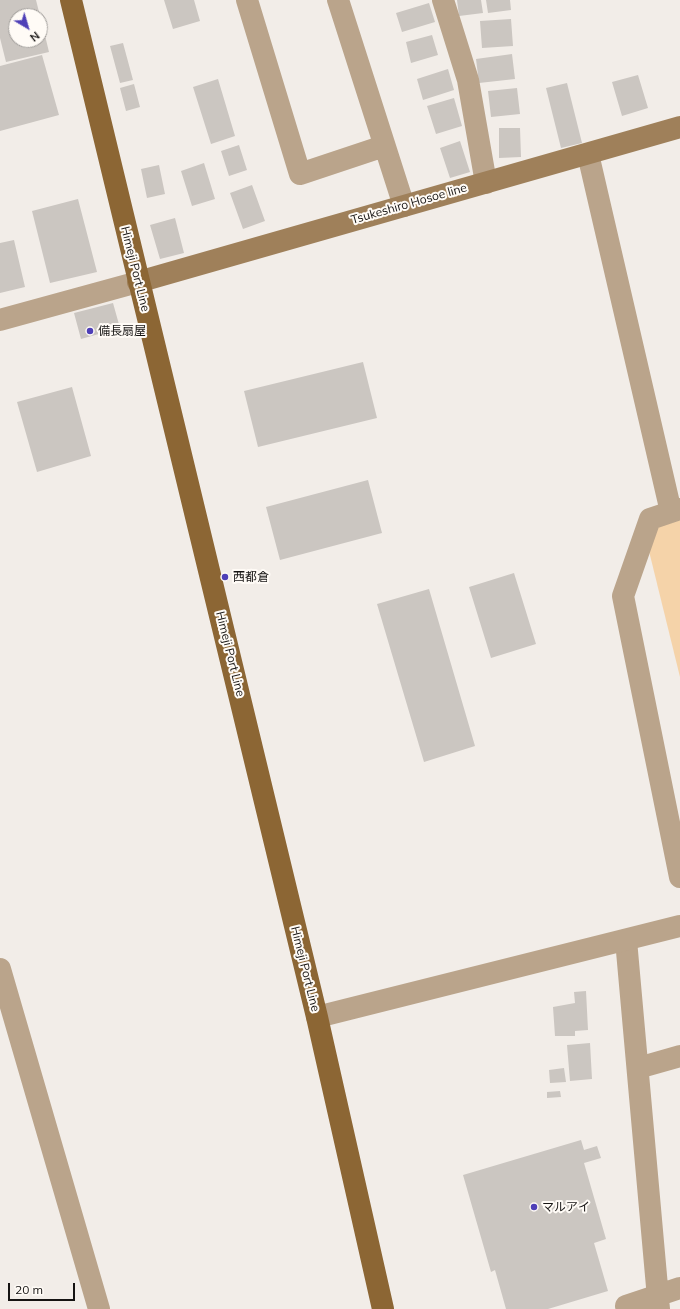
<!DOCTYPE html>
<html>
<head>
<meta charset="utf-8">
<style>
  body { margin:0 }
  #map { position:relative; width:680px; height:1309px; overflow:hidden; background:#f2ede8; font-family:Mulish,sans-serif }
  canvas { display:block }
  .north { position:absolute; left:8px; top:8px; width:40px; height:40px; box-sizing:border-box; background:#fffbf6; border:1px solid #a19e9b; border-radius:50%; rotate:142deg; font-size:11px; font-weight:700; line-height:16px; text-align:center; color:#151312 }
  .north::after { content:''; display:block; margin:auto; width:14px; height:18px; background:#4e3fb7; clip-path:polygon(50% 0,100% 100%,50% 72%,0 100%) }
  .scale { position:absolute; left:8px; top:1283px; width:67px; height:18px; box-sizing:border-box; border:2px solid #151312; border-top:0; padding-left:5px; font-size:12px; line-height:14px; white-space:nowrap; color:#151312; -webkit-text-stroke:3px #fffbf6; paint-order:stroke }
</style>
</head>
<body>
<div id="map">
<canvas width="680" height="1309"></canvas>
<div class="north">N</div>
<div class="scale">20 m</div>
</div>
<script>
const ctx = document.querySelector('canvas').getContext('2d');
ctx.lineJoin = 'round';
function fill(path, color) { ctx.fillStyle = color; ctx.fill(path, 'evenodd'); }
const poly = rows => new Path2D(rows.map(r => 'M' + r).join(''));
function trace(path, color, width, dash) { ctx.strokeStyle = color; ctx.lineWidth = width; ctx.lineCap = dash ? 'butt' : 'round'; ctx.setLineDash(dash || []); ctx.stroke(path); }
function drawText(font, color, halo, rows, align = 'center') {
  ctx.font = font + ' Mulish,"Noto Sans JP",sans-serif'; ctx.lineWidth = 4; ctx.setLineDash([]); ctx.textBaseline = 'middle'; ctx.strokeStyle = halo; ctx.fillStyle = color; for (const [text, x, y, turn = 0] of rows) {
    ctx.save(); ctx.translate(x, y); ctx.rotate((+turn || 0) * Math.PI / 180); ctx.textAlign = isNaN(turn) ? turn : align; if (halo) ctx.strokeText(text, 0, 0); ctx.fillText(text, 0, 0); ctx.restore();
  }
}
const green = poly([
  [680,520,680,677,647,543,652,529]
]);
const building = poly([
  [0,0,36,0,40,16,16,16,16,40,40,40,41,19,49,52,6,62,0,38],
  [164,0,194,0,200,21,173,29],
  [457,0,481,0,483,13,459,16],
  [486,0,510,0,511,10,488,13],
  [429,3,435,22,402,32,396,13],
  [511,19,513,46,482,48,480,21],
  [432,35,438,55,411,63,406,42],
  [123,43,133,80,120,83,110,46],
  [512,54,515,79,479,83,476,59],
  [42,55,59,115,0,131,0,66],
  [448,69,454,90,423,100,417,79],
  [638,75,648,108,622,116,612,82],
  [218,79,235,136,211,144,193,87],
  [567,83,582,143,561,148,546,88],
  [134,84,140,107,126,111,120,88],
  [517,88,520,114,491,117,488,91],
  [454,98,462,126,436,134,427,106],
  [499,128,520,128,521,157,499,158],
  [460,141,470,172,450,178,440,148],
  [239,145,247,170,229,176,221,151],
  [204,163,215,199,192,206,181,171],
  [159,165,165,194,147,198,141,169],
  [252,185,265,221,243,229,230,193],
  [78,199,97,272,50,283,32,211],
  [175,218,184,253,160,259,150,225],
  [14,240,25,287,0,293,0,243],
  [113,303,120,328,81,339,74,313],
  [363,362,377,418,258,447,244,391],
  [72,387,91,456,37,472,17,402],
  [368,480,382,533,280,560,266,507],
  [514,573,536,644,491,658,469,587],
  [429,589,475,746,424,762,377,604],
  [586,991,588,1030,575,1031,575,1036,555,1036,553,1007,575,1003,574,992],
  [590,1043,592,1079,570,1081,567,1045],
  [564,1068,566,1082,550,1083,549,1070],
  [560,1091,561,1097,547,1098,547,1092],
  [581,1140,584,1150,597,1146,601,1158,584,1163,606,1239,594,1243,608,1291,548,1309,506,1309,495,1270,491,1272,463,1175]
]);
const minor = poly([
  [247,0,300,174,384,146],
  [338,0,404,206],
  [443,0,468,80,486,183],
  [588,154,671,512],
  [0,320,138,282],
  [680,509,650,519,623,596,680,877],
  [626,940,659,1309],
  [0,969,99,1309],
  [638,1068,680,1056],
  [626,1306,680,1288]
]);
const tertiary = poly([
  [317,1017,680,926]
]);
const secondary = poly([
  [138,282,680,127]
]);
const primary = poly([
  [71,0,317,1017,383,1309]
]);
const markers = [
  [90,331,4,"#4e3fb7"],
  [225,577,4,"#4e3fb7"],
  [534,1207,4,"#4e3fb7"]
];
const streetNames = [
  ["Tsukeshiro Hosoe line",409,204,-16],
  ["Himeji Port Line",135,269,76],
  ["Himeji Port Line",230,654,76],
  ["Himeji Port Line",305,969,76]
];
const poiNames = [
  ["備長扇屋",98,331],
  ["西都倉",233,577],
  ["マルアイ",542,1207]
];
fill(green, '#f5d3a9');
fill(building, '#cbc6c1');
trace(minor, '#baa48b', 22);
trace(tertiary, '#baa48b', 22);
trace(secondary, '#9f805a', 22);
trace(primary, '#8c6634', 22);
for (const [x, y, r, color] of markers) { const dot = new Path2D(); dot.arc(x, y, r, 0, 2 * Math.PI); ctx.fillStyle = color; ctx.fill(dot); trace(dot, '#fffbf6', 1.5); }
drawText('12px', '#151312', '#fffbf6', streetNames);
drawText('12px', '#151312', '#fffbf6', poiNames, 'left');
</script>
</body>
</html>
